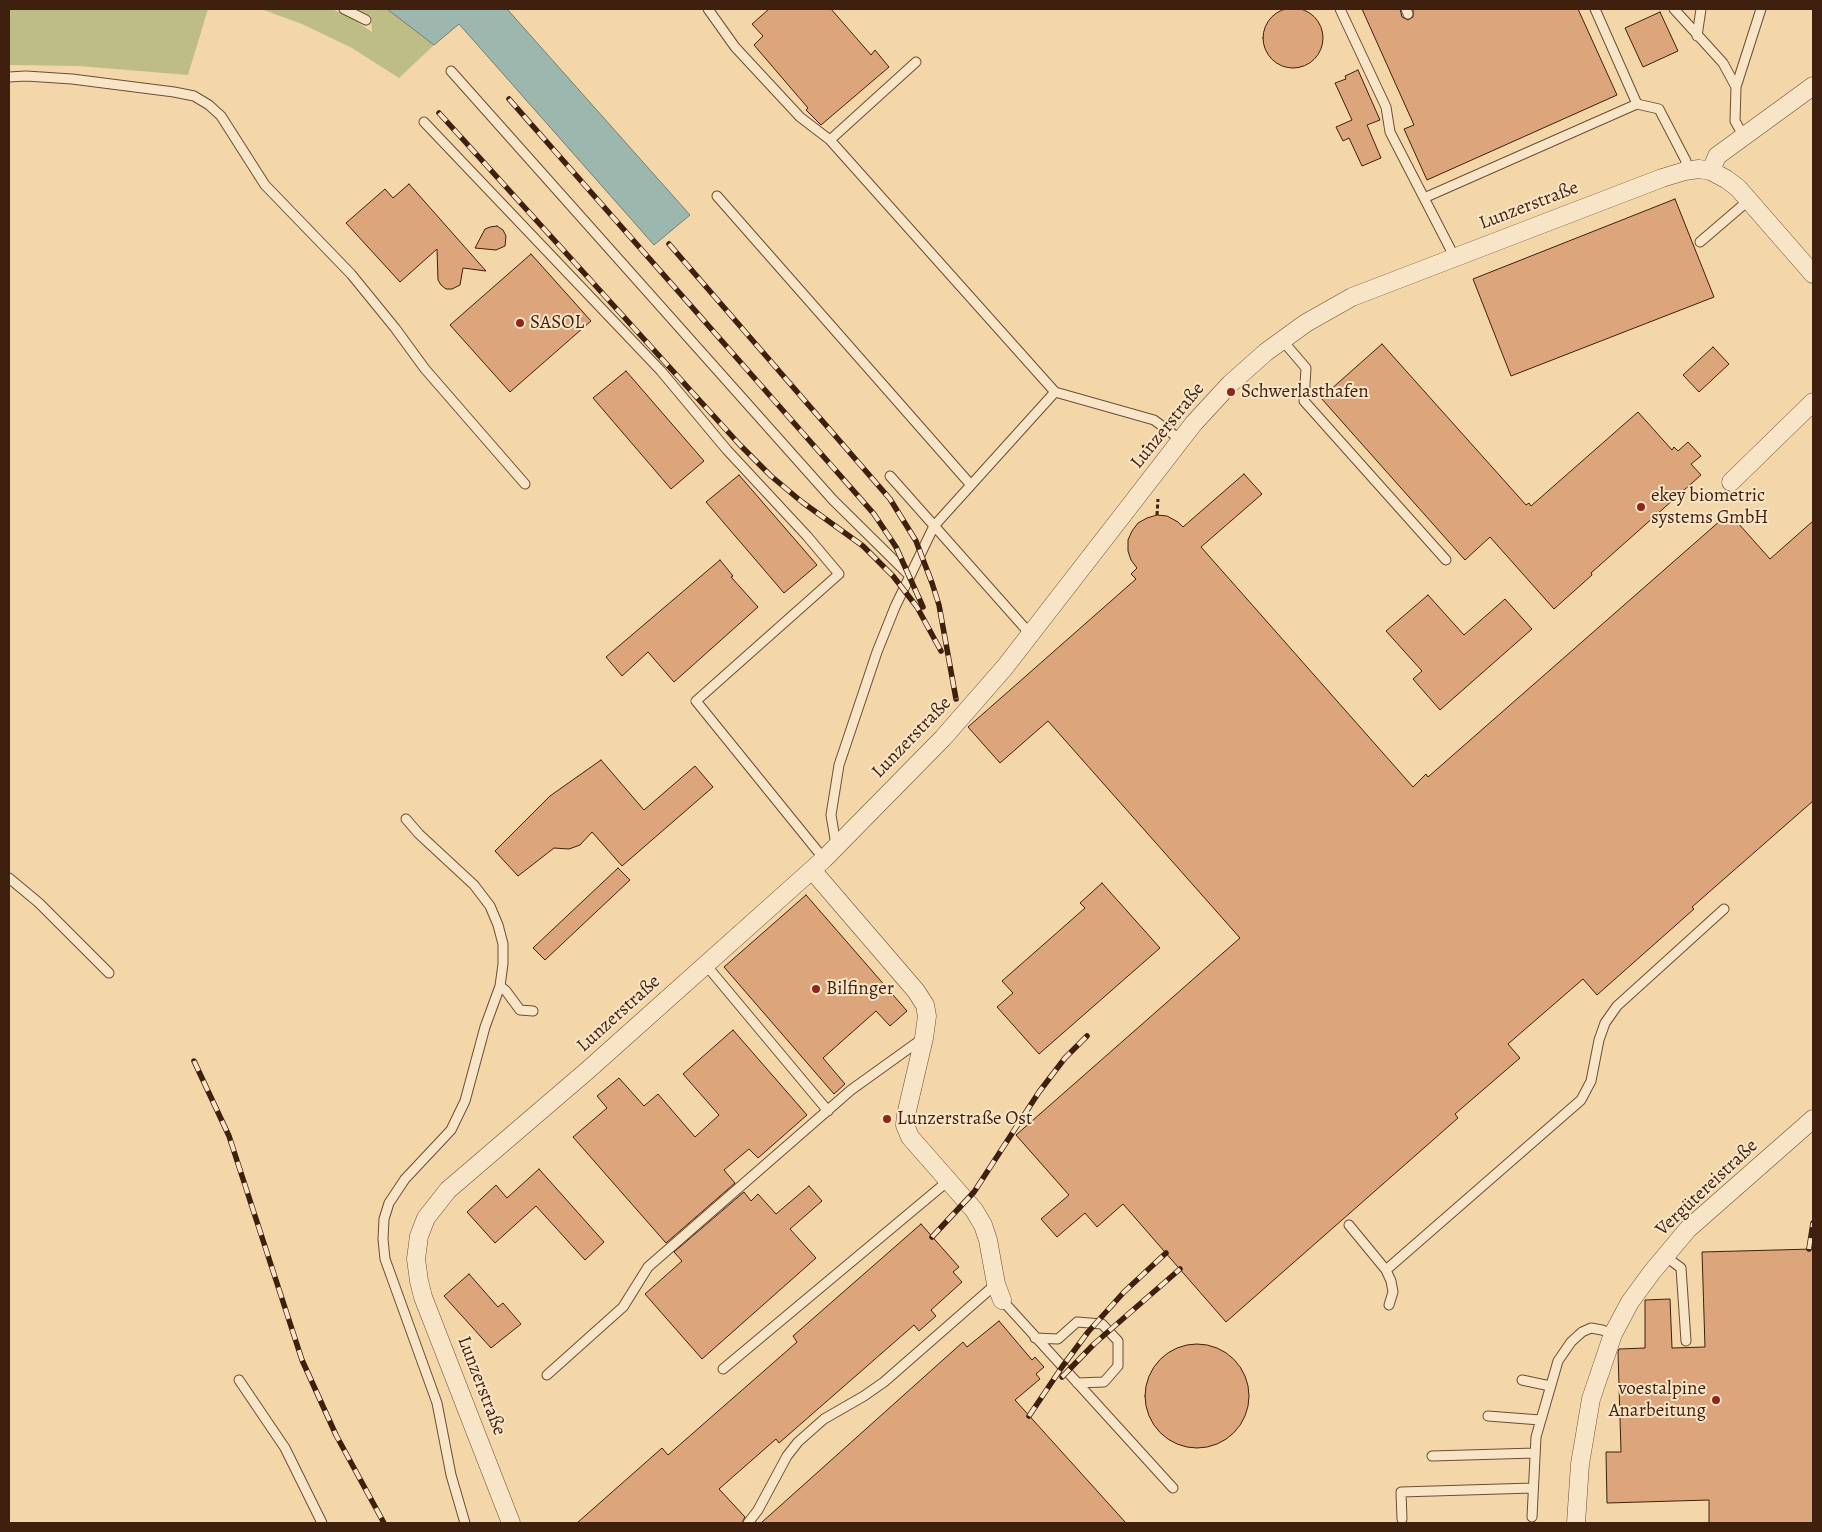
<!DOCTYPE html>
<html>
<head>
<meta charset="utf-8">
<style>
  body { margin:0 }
  #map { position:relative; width:1822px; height:1532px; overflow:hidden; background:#f4d7a9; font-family:Alegreya,serif }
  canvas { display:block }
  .frame { position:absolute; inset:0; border:10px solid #3f1f0d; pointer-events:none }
</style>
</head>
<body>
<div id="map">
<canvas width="1822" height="1532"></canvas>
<div class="frame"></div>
</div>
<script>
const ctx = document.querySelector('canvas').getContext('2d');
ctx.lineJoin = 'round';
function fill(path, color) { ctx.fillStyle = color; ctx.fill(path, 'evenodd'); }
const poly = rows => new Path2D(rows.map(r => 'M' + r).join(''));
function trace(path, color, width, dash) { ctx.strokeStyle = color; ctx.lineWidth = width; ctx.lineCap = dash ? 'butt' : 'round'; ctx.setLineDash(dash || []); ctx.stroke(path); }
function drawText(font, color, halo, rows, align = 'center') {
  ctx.font = font + ' Alegreya,serif'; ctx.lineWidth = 4; ctx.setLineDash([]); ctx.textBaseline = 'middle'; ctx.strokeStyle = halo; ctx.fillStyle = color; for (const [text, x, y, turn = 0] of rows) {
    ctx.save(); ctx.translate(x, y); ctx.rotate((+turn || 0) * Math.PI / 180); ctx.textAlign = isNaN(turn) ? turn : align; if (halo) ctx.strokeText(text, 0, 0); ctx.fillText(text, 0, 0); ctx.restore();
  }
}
const green = poly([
  [9,9,208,9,188,75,79,66,9,65],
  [261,9,332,9,350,17,372,32,371,16,356,9,387,9,434,45,399,78,352,48,302,24]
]);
const water = poly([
  [387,9,507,9,690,215,654,245,459,24,434,45,387,9]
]);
const building = poly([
  '1263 38a30 30 0 1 1 60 0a30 30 0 1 1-60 0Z',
  [769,9,831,9,871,55,875,50,889,67,821,125,806,110,808,108,754,45,763,36,752,24,769,9],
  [1362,9,1400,9,1402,17,1408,20,1413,17,1413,9,1578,9,1617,95,1427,180,1404,129,1414,125,1362,9],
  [1660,12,1678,51,1643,67,1625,28,1660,12],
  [1358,70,1380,120,1367,125,1381,158,1362,166,1349,138,1343,141,1336,127,1352,120,1335,83,1346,79,1345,76,1358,70],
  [409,184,486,271,463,268,460,285,452,289,446,289,441,285,438,280,437,249,400,282,346,223,385,189,393,198,409,184],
  [1675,199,1714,297,1511,376,1473,279,1675,199],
  [497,226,503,230,506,236,505,246,496,250,475,248,485,229,490,227,497,226],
  [531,254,591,321,510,392,450,325,531,254],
  [1382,344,1526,505,1529,503,1531,506,1638,412,1672,450,1674,447,1678,451,1688,442,1701,456,1691,464,1701,475,1591,573,1592,575,1554,609,1490,537,1465,560,1321,398,1382,344],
  [1713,347,1729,364,1699,392,1683,375,1713,347],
  [626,371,704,461,671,489,593,398,626,371],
  [1244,474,1262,494,1201,547,1413,787,1426,774,1428,777,1729,513,1770,559,1813,521,1813,801,1692,907,1694,909,1597,995,1583,979,1508,1044,1520,1058,1455,1114,1458,1118,1226,1322,1123,1204,1097,1227,1085,1213,1057,1237,1041,1219,1069,1195,1016,1135,1240,938,1048,721,1000,763,968,727,1136,579,1131,574,1137,568,1131,560,1128,551,1128,540,1132,531,1138,523,1147,518,1157,515,1167,516,1178,522,1183,527,1244,474],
  [739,475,817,565,784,593,706,502,739,475],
  [720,560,733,576,731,577,758,607,674,682,648,652,622,676,606,657,720,560],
  [1428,595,1464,635,1505,599,1532,629,1440,710,1413,679,1422,671,1386,631,1428,595],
  [601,760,644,810,695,766,713,787,622,866,592,832,580,845,569,849,554,848,518,876,495,851,550,796,601,760],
  [618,868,630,880,545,960,533,948,618,868],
  [1102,883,1160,948,1039,1054,997,1007,1013,993,1002,981,1085,908,1080,903,1102,883],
  [806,895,907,1011,890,1026,876,1011,823,1058,845,1084,834,1094,724,967,806,895],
  [733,1030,807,1115,758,1158,749,1149,724,1170,735,1183,666,1243,573,1137,607,1108,597,1096,619,1078,644,1106,658,1094,695,1137,719,1115,683,1074,733,1030],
  [539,1169,604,1242,585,1260,536,1206,495,1243,467,1212,496,1185,507,1198,539,1169],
  [809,1186,822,1201,790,1229,816,1258,702,1359,645,1294,682,1261,674,1252,744,1192,751,1201,758,1194,776,1214,809,1186],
  [921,1224,959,1267,953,1272,962,1282,931,1310,936,1316,919,1331,914,1325,779,1443,776,1439,719,1489,745,1517,742,1523,577,1523,662,1448,668,1455,797,1342,793,1336,921,1224],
  [1813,1249,1813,1523,1709,1523,1709,1500,1607,1503,1606,1452,1621,1452,1618,1352,1619,1349,1645,1348,1645,1300,1670,1299,1672,1348,1705,1347,1702,1252,1813,1249],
  [469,1274,498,1307,503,1303,521,1324,491,1348,444,1296,469,1274],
  [999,1321,1032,1360,1035,1357,1044,1367,1036,1374,1040,1379,1015,1400,1126,1523,761,1523,963,1342,967,1347,999,1321],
  '1145 1396a52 52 0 1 1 104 0a52 52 0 1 1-104 0Z'
]);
const path = poly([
  [1143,445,1147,456],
  [1157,515,1158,499]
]);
const service = poly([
  [344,9,366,20],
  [708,9,735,47,800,117,830,140],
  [1340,9,1386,107,1390,132,1455,258],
  [1406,9,1408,14],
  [1595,9,1637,104,1659,109,1686,161,1685,171],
  [1674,9,1723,63,1736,87,1735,121,1744,137],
  [1697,36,1701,9],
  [916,62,830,140,1055,392,1154,420,1181,440],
  [451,71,833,500,910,576],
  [9,77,26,76,72,79,174,92,194,96,209,105,221,116,265,185,351,274,395,328,425,369,525,484],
  [1736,87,1761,9],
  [424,122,661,371,727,450,807,536,839,574,696,701,824,859],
  [717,196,971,485],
  [1424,198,1637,104],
  [1700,242,1749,200],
  [1282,340,1306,368,1304,401,1446,560],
  [890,476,1031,635],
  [406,819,419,834,474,885,490,906,498,925,503,944,503,964,500,986,485,1027,465,1101,451,1130,405,1179,389,1203,384,1219,383,1239,385,1259,437,1403,451,1475,465,1523],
  [836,845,831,815,839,765,877,652,895,607,934,526,1055,392],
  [9,878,39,903,109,973],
  [706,965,828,1111],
  [500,986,506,991,520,1010,533,1011],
  [1349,1225,1386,1270,1391,1281,1393,1292,1389,1305],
  [1665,1256,1681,1268,1686,1341],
  [1386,1270,1581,1100,1591,1081,1599,1040,1605,1023,1617,1006,1724,909],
  [1002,1300,1173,1488],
  [1035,1338,1058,1339,1077,1322,1102,1324,1118,1341,1118,1366,1104,1382,1077,1383],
  [723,1369,948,1181],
  [547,1375,623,1307,648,1267,851,1090,922,1039],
  [239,1380,285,1448,322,1523],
  [1522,1380,1550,1386],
  [1488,1416,1540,1420],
  [1432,1456,1535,1453],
  [1532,1517,1536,1437,1558,1361,1571,1342,1582,1332,1591,1328,1602,1330,1613,1334],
  [1402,1519,1401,1492,1533,1488],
  [748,1523,758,1510,787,1456,798,1442,824,1419,864,1396,884,1382,996,1284]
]);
const minor = poly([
  [1711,171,1717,156,1813,86],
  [1731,482,1813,402],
  [812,870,916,991,925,1005,927,1016,924,1038,906,1115,905,1125,910,1137,974,1210,983,1225,988,1240,996,1284,1002,1300],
  [511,1523,423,1297,419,1281,416,1259,419,1236,426,1218,448,1190,588,1070,824,859,943,738,1005,667,1194,423,1230,384,1266,352,1306,323,1352,297,1662,178,1685,171,1699,169,1711,171,1726,179,1738,188,1813,274],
  [1576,1523,1580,1464,1591,1399,1613,1334,1630,1302,1652,1272,1688,1229,1813,1119]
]);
const rail = poly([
  [509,99,874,514,896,547,923,607],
  [439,113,740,445,771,476,802,502,863,546,893,576,917,607,941,651],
  [669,244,890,499,916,541,932,583,939,605,956,699],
  [194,1061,229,1136,302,1360,336,1435,384,1523],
  [932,1237,974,1192,1039,1092,1065,1058,1087,1036],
  [1809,1249,1813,1223],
  [1062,1377,1094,1344,1180,1269],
  [1029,1416,1062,1367,1088,1332,1124,1292,1166,1253]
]);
const markers = [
  [520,323,5,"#8f2418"],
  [1231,392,5,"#8f2418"],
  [1641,507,5,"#8f2418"],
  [816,989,5,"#8f2418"],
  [887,1119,5,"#8f2418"],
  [1716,1400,5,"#8f2418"]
];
const streetNames = [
  ["Lunzerstraße",1529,206,-21],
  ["Lunzerstraße",1168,426,-51],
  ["Lunzerstraße",912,738,-46],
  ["Lunzerstraße",619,1014,-42],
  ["Vergütereistraße",1707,1188,-43],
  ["Lunzerstraße",481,1386,69]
];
const poiNames = [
  ["SASOL",530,323],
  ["Schwerlasthafen",1241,392],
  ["ekey biometric",1651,496],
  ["systems GmbH",1651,518],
  ["Bilfinger",826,989],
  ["Lunzerstraße Ost",897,1119],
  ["voestalpine",1706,1389,"right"],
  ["Anarbeitung",1706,1411,"right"]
];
fill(green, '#bebd86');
fill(water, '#9cb8ae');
trace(water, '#777b6e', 1);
fill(building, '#dca57c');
trace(building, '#3f1f0d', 1);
trace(service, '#6c4d34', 11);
trace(minor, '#6c4d34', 19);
trace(path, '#3f1f0d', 3, [4, 2.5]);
trace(service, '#f8e5c7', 9);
trace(minor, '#f8e5c7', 18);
trace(rail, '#3f1f0d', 5.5);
trace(rail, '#f8e5c7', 4, [11]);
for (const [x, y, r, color] of markers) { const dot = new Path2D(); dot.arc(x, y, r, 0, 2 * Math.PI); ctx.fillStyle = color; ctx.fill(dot); trace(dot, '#f8e5c7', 2); }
drawText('19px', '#3f1f0d', '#f8e5c7', streetNames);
drawText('19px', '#3f1f0d', '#f8e5c7', poiNames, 'left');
</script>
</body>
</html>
